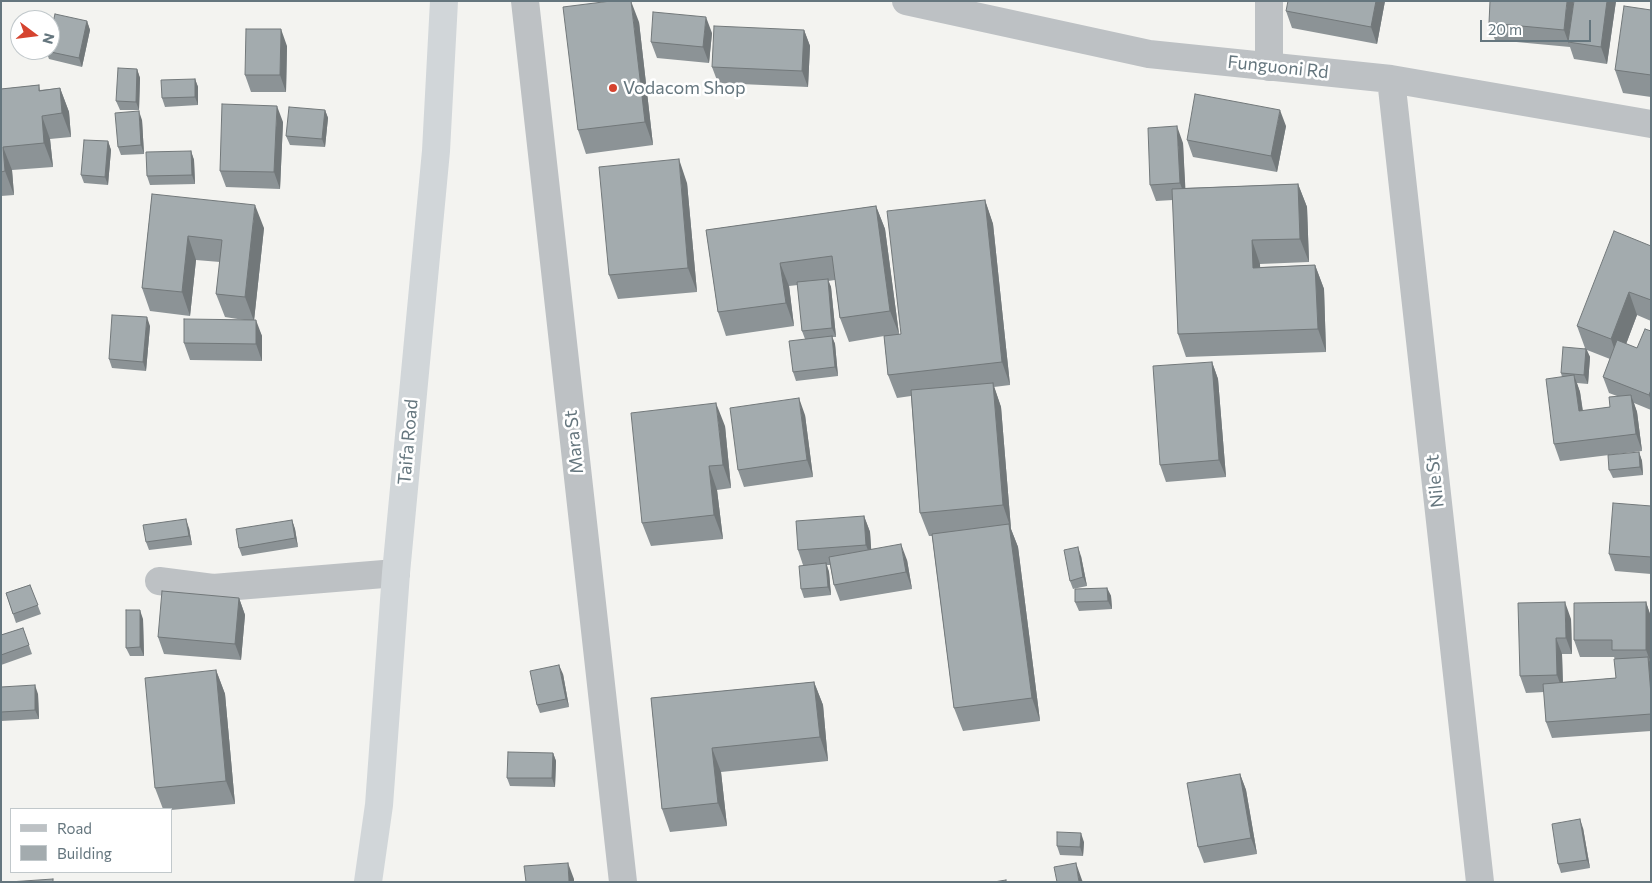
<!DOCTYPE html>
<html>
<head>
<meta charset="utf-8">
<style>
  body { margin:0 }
  #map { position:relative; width:1652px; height:883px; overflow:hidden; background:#f3f3f0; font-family:Commissioner,sans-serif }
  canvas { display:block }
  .frame { position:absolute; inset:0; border:2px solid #65767e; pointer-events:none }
  .legend { position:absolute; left:10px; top:808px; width:162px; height:65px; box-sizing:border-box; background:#fff; border:1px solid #c1c8cb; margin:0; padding:6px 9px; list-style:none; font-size:15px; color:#65767e }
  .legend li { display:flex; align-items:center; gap:10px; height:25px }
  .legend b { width:25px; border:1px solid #c1c8cb }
  .north { position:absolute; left:10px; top:10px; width:50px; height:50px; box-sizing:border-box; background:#fff; border:1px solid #c1c8cb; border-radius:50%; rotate:105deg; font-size:14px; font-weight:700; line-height:20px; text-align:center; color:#65767e }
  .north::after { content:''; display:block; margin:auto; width:18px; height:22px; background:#d5432f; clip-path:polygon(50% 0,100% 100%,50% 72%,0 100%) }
  .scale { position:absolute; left:1480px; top:20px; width:111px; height:22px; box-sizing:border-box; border:2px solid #65767e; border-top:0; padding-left:6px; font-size:15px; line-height:18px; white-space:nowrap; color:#65767e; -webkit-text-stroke:4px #fff; paint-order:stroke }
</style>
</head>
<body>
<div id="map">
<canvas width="1652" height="883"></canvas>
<div class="frame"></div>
<ul class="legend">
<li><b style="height:6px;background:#bdc1c4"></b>Road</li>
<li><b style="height:14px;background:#a3abae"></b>Building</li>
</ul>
<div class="north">N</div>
<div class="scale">20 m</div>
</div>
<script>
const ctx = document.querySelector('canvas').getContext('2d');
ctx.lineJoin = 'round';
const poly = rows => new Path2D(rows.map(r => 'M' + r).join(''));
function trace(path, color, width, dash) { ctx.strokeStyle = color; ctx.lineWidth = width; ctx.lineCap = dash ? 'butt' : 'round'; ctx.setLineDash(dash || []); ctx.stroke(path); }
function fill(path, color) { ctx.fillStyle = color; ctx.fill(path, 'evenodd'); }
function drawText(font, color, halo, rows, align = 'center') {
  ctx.font = font + ' Commissioner,sans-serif'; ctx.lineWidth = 5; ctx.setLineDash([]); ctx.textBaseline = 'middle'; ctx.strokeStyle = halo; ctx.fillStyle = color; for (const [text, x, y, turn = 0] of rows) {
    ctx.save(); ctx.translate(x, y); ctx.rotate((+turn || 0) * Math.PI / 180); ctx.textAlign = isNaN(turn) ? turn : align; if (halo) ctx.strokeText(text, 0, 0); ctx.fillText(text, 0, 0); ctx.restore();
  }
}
const minor = poly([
  [525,1,623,882],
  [906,1,1149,54,1391,79,1651,124],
  [1269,67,1269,1],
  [1391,79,1480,882],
  [159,581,213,588,396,573]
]);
const highway = poly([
  [368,882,379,805,396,573,436,151,444,1]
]);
const wall = poly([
  [1385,1,1377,44,1292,28,1286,11],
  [1616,1,1607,64,1574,59,1570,47,1495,40,1489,23],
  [1651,10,1651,97,1623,93,1615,70],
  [87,21,90,30,82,67,49,59,46,51],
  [639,22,653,145,586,154,578,130],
  [804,30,810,46,808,87,718,83,712,67],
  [712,33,709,63,657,58,651,42],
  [287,46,286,92,251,92,245,75],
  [137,69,140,78,139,110,120,110,116,101],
  [195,79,198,87,198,105,165,107,162,98],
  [39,85,40,90,60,88,69,112,71,137,50,139,53,167,12,170,14,195,1,196,1,89],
  [325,110,328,118,325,147,290,145,286,136],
  [142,120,144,154,121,155,118,147],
  [283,122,280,189,226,187,220,171],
  [1286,126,1277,172,1193,157,1187,140],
  [108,141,111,150,108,185,84,183,81,175],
  [1183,143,1185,188,1298,184,1307,207,1309,262,1260,264,1260,267,1315,265,1324,289,1326,352,1186,357,1178,334,1173,200,1156,201,1150,185],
  [191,151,194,160,195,184,150,185,147,176],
  [687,183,697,292,618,299,609,275],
  [152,194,264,228,254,320,262,336,262,361,190,360,184,343,244,320,225,317,216,294,220,262,196,260,190,316,150,311,142,288],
  [985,200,993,224,1010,385,994,387,1001,407,1011,529,1018,547,1040,721,963,731,954,708,932,536,929,536,920,513,911,396,897,398,888,375,884,336,849,342,840,318,835,280,828,281,831,287,836,337,832,337,835,344,838,376,796,381,793,372,805,339,802,331,798,285,789,286,794,326,726,336,718,312,706,230,876,206,885,229,899,334,901,334],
  [1651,246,1651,321,1637,315,1626,344,1637,348,1651,331,1651,410,1634,403,1637,412,1642,451,1560,461,1554,444,1562,377,1561,373,1585,348,1577,326],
  [1587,350,1610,359,1603,377,1609,393,1617,396,1610,407,1583,411,1580,392,1577,383,1588,384,1590,357],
  [150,326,146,371,112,368,109,359],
  [1212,362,1218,379,1226,477,1166,482,1160,465],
  [805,415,813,477,744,487,738,470],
  [725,426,731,488,717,490,723,539,651,546,642,523],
  [1639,452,1642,461,1643,475,1613,478,1609,470],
  [1651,506,1651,574,1615,571,1609,554],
  [864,516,870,532,871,549,907,560,912,589,840,601,834,585,830,565,827,565,829,572,831,595,804,598,801,589,803,565,798,550],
  [292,520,295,529,298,547,242,556,239,548],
  [189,528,192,545,149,550,146,542],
  [1081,556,1087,586,1073,589,1070,581],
  [30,585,41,614,16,623,6,593],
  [1107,588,1111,596,1112,609,1079,611,1075,602],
  [239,598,245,615,241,660,164,654,158,637],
  [1646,602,1651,617,1651,731,1552,738,1546,722,1544,692,1526,693,1520,676,1571,619,1572,654,1562,654,1563,682,1616,678,1615,659,1614,657,1580,657,1574,640],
  [143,619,144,656,130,656,126,648],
  [23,628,32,654,1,665,1,635],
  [216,670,225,694,235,804,171,810,171,809,163,809,155,788],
  [563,674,569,707,540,713,537,705],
  [814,682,823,705,828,761,721,772,727,826,670,832,662,809,651,698],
  [1,687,38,694,39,719,1,721],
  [553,753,556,761,555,787,510,786,507,778],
  [1240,774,1246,790,1257,854,1204,863,1198,847],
  [1583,828,1590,868,1561,873,1558,864],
  [1084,842,1083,856,1060,855,1057,846]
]);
const shadedWall = poly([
  [631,1,639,22,653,145,645,122],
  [1376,1,1385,1,1377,44,1371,27],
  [1567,1,1574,1,1568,42,1570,47,1564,30],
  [1607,1,1616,1,1607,64,1601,47],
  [706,17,712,33,709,63,703,47],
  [87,21,90,30,82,67,79,58],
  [281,29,287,46,286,92,280,75],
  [804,30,810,46,808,87,802,71],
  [137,69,140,78,139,110,136,102],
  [195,79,198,87,198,105,195,97],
  [60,88,69,112,71,137,62,113],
  [277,106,283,122,280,189,274,172],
  [325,110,328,118,325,147,322,139],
  [1280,110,1286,126,1277,172,1271,156],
  [139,111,142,120,144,154,141,145],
  [42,116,50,139,53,167,44,143],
  [1177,126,1183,143,1186,200,1180,183],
  [108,141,111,150,108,185,105,177],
  [3,147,12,170,14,195,5,171],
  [191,151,194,160,195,184,192,175],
  [679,159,687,183,697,292,688,268],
  [1298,184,1307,207,1309,262,1300,239],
  [985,200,993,224,1010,385,1002,362],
  [255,205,264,228,254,321,245,297],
  [876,206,885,229,899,334,890,311],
  [188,236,196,260,190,316,182,292],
  [1252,240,1260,264,1261,291,1253,268],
  [780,263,789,286,794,326,786,303],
  [1315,265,1324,289,1326,352,1318,329],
  [828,279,831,287,836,337,832,328],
  [1629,292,1637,315,1619,363,1611,339],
  [147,317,150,326,146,371,143,362],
  [256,320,262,336,262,361,256,344],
  [832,336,835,344,838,376,835,367],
  [1586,349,1590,357,1588,384,1584,375],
  [1212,362,1218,379,1226,477,1219,460],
  [1574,375,1580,392,1585,428,1579,411],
  [993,383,1001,407,1011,529,1003,505],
  [1651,390,1651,401,1649,395],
  [1631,395,1637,412,1642,451,1636,434],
  [799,398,805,415,813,477,807,460],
  [716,403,725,426,731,488,723,465],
  [1639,452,1642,461,1643,475,1640,467],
  [709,466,717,490,723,539,714,515],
  [864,516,870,532,872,561,866,545],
  [186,519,189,528,192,545,189,536],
  [292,520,295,529,298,547,295,538],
  [1009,524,1018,547,1040,721,1032,698],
  [901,544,907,560,912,589,906,572],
  [1078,547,1081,556,1087,586,1083,577],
  [826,563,829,572,831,595,828,587],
  [1107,588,1111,596,1112,609,1108,601],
  [239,598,245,615,241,660,235,644],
  [1565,602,1571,619,1572,654,1566,638],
  [1646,602,1651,617,1651,663,1646,650],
  [140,610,143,619,144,656,140,647],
  [1556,638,1562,654,1563,692,1557,675],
  [1648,657,1651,664,1651,695],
  [559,665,563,674,569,707,566,699],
  [216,670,225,694,235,804,226,781],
  [814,682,823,705,828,761,820,737],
  [35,685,38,694,39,719,35,710],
  [712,748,721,772,727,826,718,803],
  [553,753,556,761,555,787,552,778],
  [1240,774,1246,790,1257,854,1251,838],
  [1580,819,1583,828,1590,868,1587,860],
  [1081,833,1084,842,1083,856,1080,847],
  [568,863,574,879,574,882,569,882],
  [1076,863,1082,880,1083,882,1079,882]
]);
const building = poly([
  [611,1,631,1,645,122,578,130,563,7,611,1],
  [1288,1,1376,1,1371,27,1286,11,1288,1],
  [1490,1,1567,1,1564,30,1489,23,1490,1],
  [1574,1,1607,1,1601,47,1568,42,1574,1],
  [1624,6,1651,10,1651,75,1615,70,1624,6],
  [653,12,706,17,703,47,651,42,653,12],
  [55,14,87,21,79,58,46,51,46,50,50,50,50,35,55,14],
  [714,26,804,30,802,71,712,67,714,26],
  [246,29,281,29,280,75,245,75,246,29],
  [118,68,137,69,136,102,116,101,118,68],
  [195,79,195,97,162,98,161,80,195,79],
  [39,85,39,91,60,88,62,113,42,116,44,143,3,147,5,171,1,172,1,89,39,85],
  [1195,94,1280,110,1271,156,1187,140,1195,94],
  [222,104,277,106,274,172,220,171,222,104],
  [289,107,325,110,322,139,286,136,289,107],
  [139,111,141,145,118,147,115,113,139,111],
  [1177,126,1180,183,1150,185,1148,128,1177,126],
  [84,140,108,141,105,177,81,175,84,140],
  [191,151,192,175,147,176,146,152,191,151],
  [679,159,688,268,609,275,599,167,679,159],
  [1298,184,1300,239,1252,240,1253,268,1315,265,1318,329,1178,334,1172,189,1298,184],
  [152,194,255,205,245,297,216,294,222,240,188,236,182,292,142,288,152,194],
  [985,200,1002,362,888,375,884,336,901,334,887,211,985,200],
  [876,206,890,311,840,318,832,256,780,263,786,303,718,312,706,230,876,206],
  [1614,231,1651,246,1651,300,1629,292,1611,339,1577,326,1614,231],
  [828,279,832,328,802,331,797,282,828,279],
  [112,315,147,317,143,362,109,359,112,315],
  [184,319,256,320,256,344,184,343,184,319],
  [1645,329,1651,331,1651,390,1649,395,1603,377,1617,340,1637,348,1645,329],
  [832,336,835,367,793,372,789,341,832,336],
  [1563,347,1586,349,1584,375,1561,373,1563,347],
  [1212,362,1219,460,1160,465,1153,366,1212,362],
  [1574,375,1579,411,1610,407,1609,397,1631,395,1636,434,1554,444,1546,379,1574,375],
  [993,383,1003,505,920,513,911,390,993,383],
  [799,398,807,460,738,470,730,408,799,398],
  [716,403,723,465,709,466,714,515,642,523,631,413,716,403],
  [1639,452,1640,467,1609,470,1608,455,1639,452],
  [1613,503,1651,506,1651,557,1609,554,1613,503],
  [864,516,866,545,798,550,796,521,864,516],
  [186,519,189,536,146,542,143,525,186,519],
  [292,520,295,538,239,548,236,529,292,520],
  [1009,524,1032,698,954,708,932,534,1009,524],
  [901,544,906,572,834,585,829,557,901,544],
  [1078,547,1083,577,1070,581,1064,550,1078,547],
  [826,563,828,587,801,589,799,566,826,563],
  [30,585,38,605,13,614,6,593,30,585],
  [1107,588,1108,601,1075,602,1075,589,1107,588],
  [162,591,239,598,235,644,158,637,162,591],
  [1565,602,1566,638,1556,638,1557,675,1520,676,1518,603,1565,602],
  [1646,602,1646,650,1612,650,1612,640,1574,640,1574,603,1646,602],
  [126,610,140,610,140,647,126,648,126,610],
  [23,628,29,645,1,655,1,635,23,628],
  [1648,657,1651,695,1651,714,1546,722,1543,684,1616,678,1614,659,1648,657],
  [559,665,566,699,537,705,530,671,559,665],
  [216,670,226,781,155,788,145,678,216,670],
  [814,682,820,737,712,748,718,803,662,809,651,698,814,682],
  [35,685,35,710,1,712,1,687,35,685],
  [508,752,553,753,552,778,507,778,508,752],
  [1240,774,1251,838,1198,847,1187,783,1240,774],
  [1580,819,1587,860,1558,864,1552,824,1580,819],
  [1057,832,1081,833,1080,847,1057,846,1057,832],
  [568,863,569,882,526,882,524,866,568,863],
  [1076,863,1079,882,1057,882,1054,867,1076,863],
  [53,879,53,882,9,882,53,879],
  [1006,880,1006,882,994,882,1006,880]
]);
const markers = [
  [613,88,5,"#d5432f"]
];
const streetNames = [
  ["Funguoni Rd",1278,67,6],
  ["Taifa Road",408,442,-85],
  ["Mara St",574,442,-96],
  ["Nile St",1435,481,-96]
];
const poiNames = [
  ["Vodacom Shop",623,88]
];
trace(minor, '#bdc1c4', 28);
trace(highway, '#d1d6d9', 28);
fill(wall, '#8c9396');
fill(shadedWall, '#72787a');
fill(building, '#a3abae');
trace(building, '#72787a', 1);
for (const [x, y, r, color] of markers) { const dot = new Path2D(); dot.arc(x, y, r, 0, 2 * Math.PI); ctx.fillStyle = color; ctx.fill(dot); trace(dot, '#fff', 2); }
drawText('18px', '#65767e', '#fff', streetNames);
drawText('18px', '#65767e', '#fff', poiNames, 'left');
</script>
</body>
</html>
